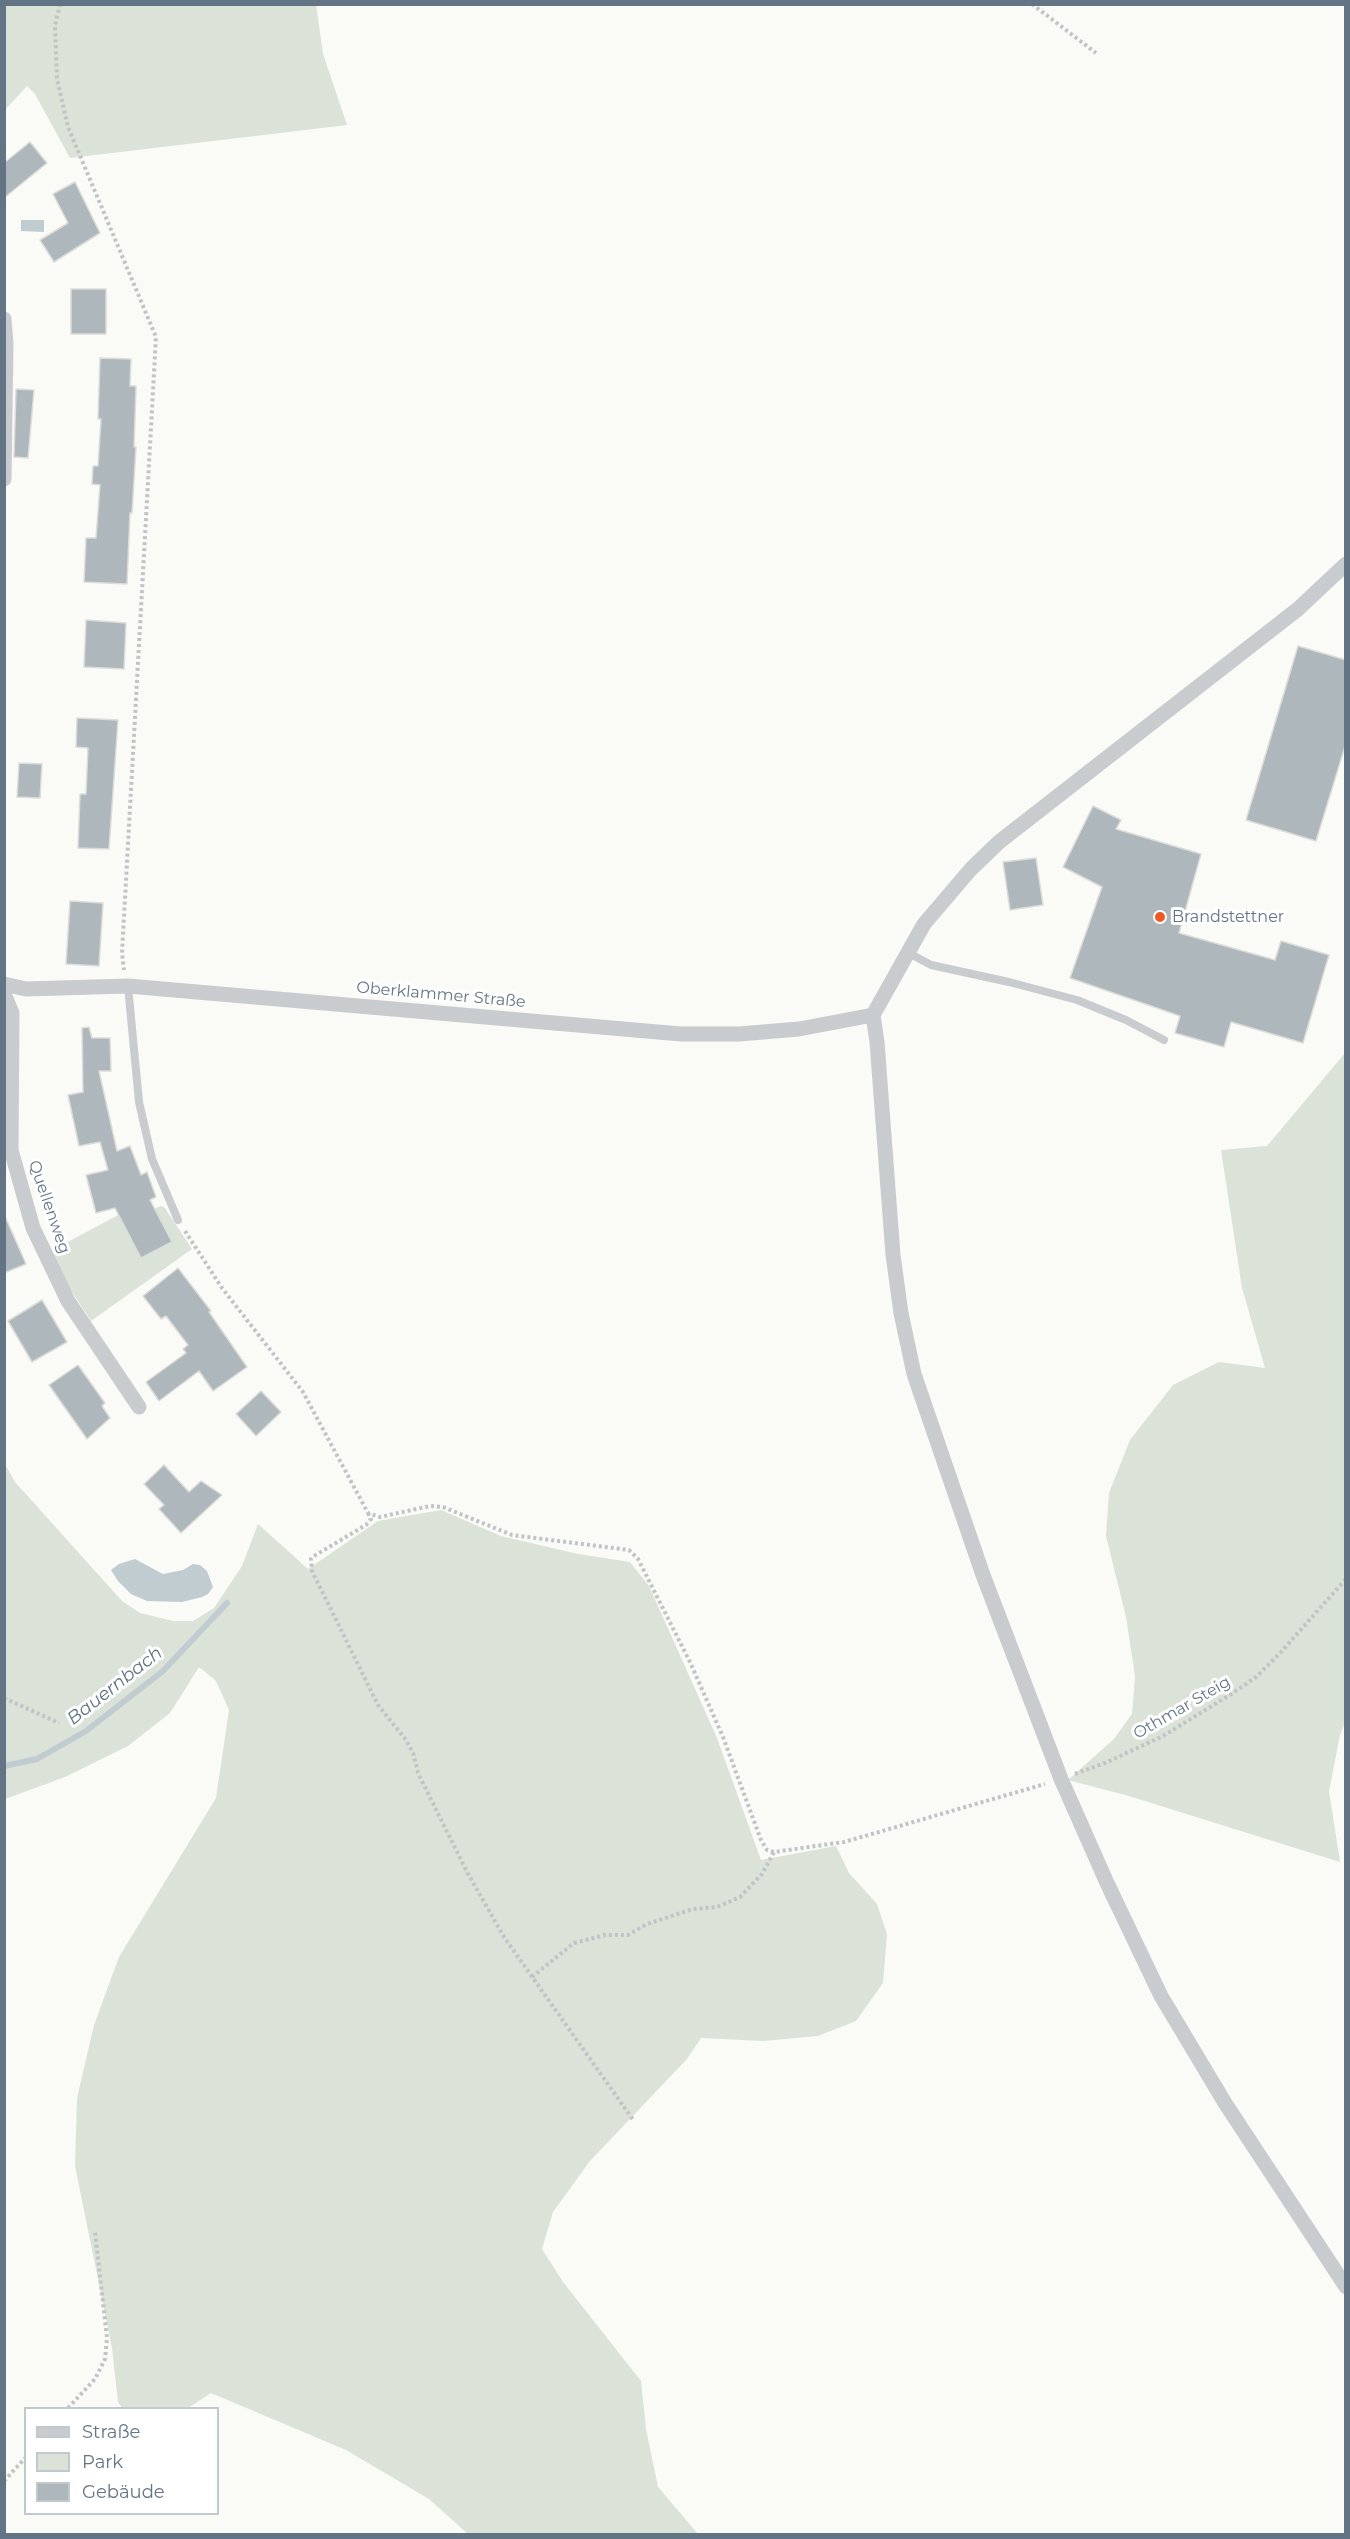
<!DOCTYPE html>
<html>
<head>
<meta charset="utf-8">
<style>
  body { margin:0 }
  #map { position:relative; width:1350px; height:2539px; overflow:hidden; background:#fafaf7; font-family:Montserrat,sans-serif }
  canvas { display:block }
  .frame { position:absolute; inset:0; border:6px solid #637584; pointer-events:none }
  .legend { position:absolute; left:24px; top:2407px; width:195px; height:108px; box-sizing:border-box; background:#fff; border:2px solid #c1c8ce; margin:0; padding:8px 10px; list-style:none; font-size:18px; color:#637584 }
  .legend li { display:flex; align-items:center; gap:12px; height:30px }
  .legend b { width:30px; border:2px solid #c1c8ce }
</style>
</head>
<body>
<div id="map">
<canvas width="1350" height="2539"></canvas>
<div class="frame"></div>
<ul class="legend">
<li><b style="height:8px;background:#c8cccf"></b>Straße</li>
<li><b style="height:16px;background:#dbe2d8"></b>Park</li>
<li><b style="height:16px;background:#aeb7bc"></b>Gebäude</li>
</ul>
</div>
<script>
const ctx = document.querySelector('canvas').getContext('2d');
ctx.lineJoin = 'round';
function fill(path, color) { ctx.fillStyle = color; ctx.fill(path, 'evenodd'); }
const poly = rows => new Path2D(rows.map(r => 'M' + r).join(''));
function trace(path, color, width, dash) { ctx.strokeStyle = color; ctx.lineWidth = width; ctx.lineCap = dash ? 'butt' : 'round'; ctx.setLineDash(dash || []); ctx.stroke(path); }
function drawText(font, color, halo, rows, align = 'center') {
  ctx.font = font + ' Montserrat,sans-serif'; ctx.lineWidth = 6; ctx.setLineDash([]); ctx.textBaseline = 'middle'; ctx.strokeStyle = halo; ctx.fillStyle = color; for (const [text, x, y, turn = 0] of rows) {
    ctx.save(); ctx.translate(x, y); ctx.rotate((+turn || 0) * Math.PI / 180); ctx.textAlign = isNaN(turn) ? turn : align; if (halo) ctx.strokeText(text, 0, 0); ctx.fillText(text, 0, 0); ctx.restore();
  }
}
const green = poly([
  [316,4,323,54,347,125,70,158,35,94,27,86,5,110,5,5],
  [1345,1053,1346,1720,1340,1735,1329,1791,1340,1862,1129,1796,1068,1780,1114,1739,1132,1714,1135,1676,1126,1617,1106,1536,1109,1493,1130,1440,1173,1385,1219,1362,1265,1368,1242,1288,1221,1150,1267,1146],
  [137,1205,148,1211,161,1206,165,1208,192,1249,91,1321,67,1284,51,1251],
  [5,1464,15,1482,122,1601,140,1613,173,1621,193,1621,214,1608,242,1566,258,1524,308,1569,378,1521,441,1510,501,1536,578,1554,630,1562,649,1586,717,1738,761,1860,836,1846,849,1873,877,1904,887,1934,883,1983,856,2021,818,2036,763,2041,701,2038,687,2059,590,2161,553,2212,542,2249,563,2282,641,2381,646,2429,658,2487,698,2534,468,2534,429,2499,346,2450,211,2393,188,2408,122,2408,118,2402,112,2348,75,2166,77,2098,94,2025,119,1957,216,1798,229,1710,216,1681,199,1667,170,1713,128,1746,65,1777,5,1799]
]);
const water = poly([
  [21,220,44,220,44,232,21,231],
  [135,1559,163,1574,183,1570,193,1564,200,1565,207,1571,213,1587,208,1594,202,1597,182,1602,147,1601,131,1594,118,1581,111,1570,119,1564]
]);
const stream = poly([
  [4,1766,37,1759,86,1731,163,1671,227,1603]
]);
const building = poly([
  [30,142,47,163,4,198,4,163,30,142],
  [75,182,100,233,54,262,40,240,68,223,53,194,75,182],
  [71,289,106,289,106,334,71,334,71,289],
  [100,358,131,359,130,386,136,386,134,447,136,447,132,513,130,513,127,584,84,582,86,538,96,538,100,485,92,484,93,466,98,466,101,419,98,419,100,358],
  [16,389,34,390,28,458,14,457,16,389],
  [86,620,126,623,124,669,84,667,86,620],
  [1298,646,1346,660,1346,743,1316,841,1246,820,1298,646],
  [77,718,118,720,109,849,78,848,80,794,86,794,88,748,76,747,77,718],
  [19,763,42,764,40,798,17,797,19,763],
  [1093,806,1121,820,1116,829,1201,854,1179,933,1275,960,1281,941,1329,955,1303,1043,1231,1022,1224,1047,1175,1033,1180,1016,1070,978,1102,887,1063,867,1093,806],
  [1036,858,1043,905,1010,910,1003,862,1036,858],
  [70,901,103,903,99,966,66,964,70,901],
  [89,1027,92,1038,110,1038,111,1071,99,1071,117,1151,130,1146,141,1175,147,1172,156,1197,150,1200,172,1242,141,1258,115,1208,96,1213,86,1175,108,1170,100,1142,79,1146,68,1095,83,1092,82,1028,89,1027],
  [4,1214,26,1264,4,1273,4,1214],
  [178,1268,211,1311,209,1312,247,1367,213,1391,199,1371,159,1401,146,1382,186,1353,183,1349,188,1345,166,1316,161,1319,143,1296,178,1268],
  [42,1300,67,1342,32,1362,8,1321,42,1300],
  [78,1365,105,1403,102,1406,110,1418,87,1439,49,1385,78,1365],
  [261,1391,281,1412,256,1436,236,1414,261,1391],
  [164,1465,189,1492,201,1481,222,1495,181,1533,159,1509,164,1505,144,1484,164,1465]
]);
const path = poly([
  [60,4,55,26,57,79,68,127,156,337,122,953,124,970],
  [1032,4,1096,53],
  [185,1231,222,1288,303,1392,368,1513,380,1517,430,1506,443,1507,512,1535,629,1550,638,1559,690,1662,723,1737,761,1840,767,1850,774,1852,844,1842,1045,1784],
  [368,1513,371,1519,366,1525,314,1556,311,1559,312,1571,378,1705,406,1740,413,1753,418,1773,467,1872,504,1937,634,2121],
  [4,1698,59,1723],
  [1075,1774,1105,1763,1163,1736,1233,1693,1256,1677,1280,1653,1346,1579],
  [532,1977,574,1943,605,1935,628,1935,647,1924,693,1909,717,1907,740,1897,762,1874,774,1852],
  [68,2408,95,2379,105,2359,107,2338,95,2232],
  [4,2481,26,2457]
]);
const service = poly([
  [907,952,931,965,1009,982,1077,1000,1126,1020,1164,1040],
  [128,986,139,1102,152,1159,178,1220]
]);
const minor = poly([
  [4,319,6,344,4,479],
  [1346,564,1298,609,999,842,971,869,924,924,873,1015,877,1042,893,1255,901,1313,914,1374,983,1575,1061,1779,1107,1883,1161,1996,1225,2103,1346,2287],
  [4,984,26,989,128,986,681,1034,739,1034,799,1029,873,1015],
  [4,994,12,1013,11,1150,33,1228,68,1301,139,1407]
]);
const markers = [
  [1160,917,6,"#ef5822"]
];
const poiNames = [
  ["Brandstettner",1172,917]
];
const streetNames = [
  ["Oberklammer Straße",441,995,5],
  ["Quellenweg",49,1207,71],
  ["Othmar Steig",1182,1708,-30]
];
const waterNames = [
  ["Bauernbach",115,1686,-38]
];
fill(green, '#dbe2d8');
fill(water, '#c1ccd1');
trace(stream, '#c1ccd1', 6);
fill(building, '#aeb7bc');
trace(building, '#dcdcd9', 1.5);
trace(path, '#c1c4c6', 4, [3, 3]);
trace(service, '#c8cccf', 8);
trace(minor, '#c8cccf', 15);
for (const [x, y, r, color] of markers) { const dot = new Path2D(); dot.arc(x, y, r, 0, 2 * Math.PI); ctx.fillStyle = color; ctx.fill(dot); trace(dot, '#fff', 2); }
drawText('16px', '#637584', '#fff', poiNames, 'left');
drawText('16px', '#637584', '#fff', streetNames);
drawText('italic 18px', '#5e747e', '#fff', waterNames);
</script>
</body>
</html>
